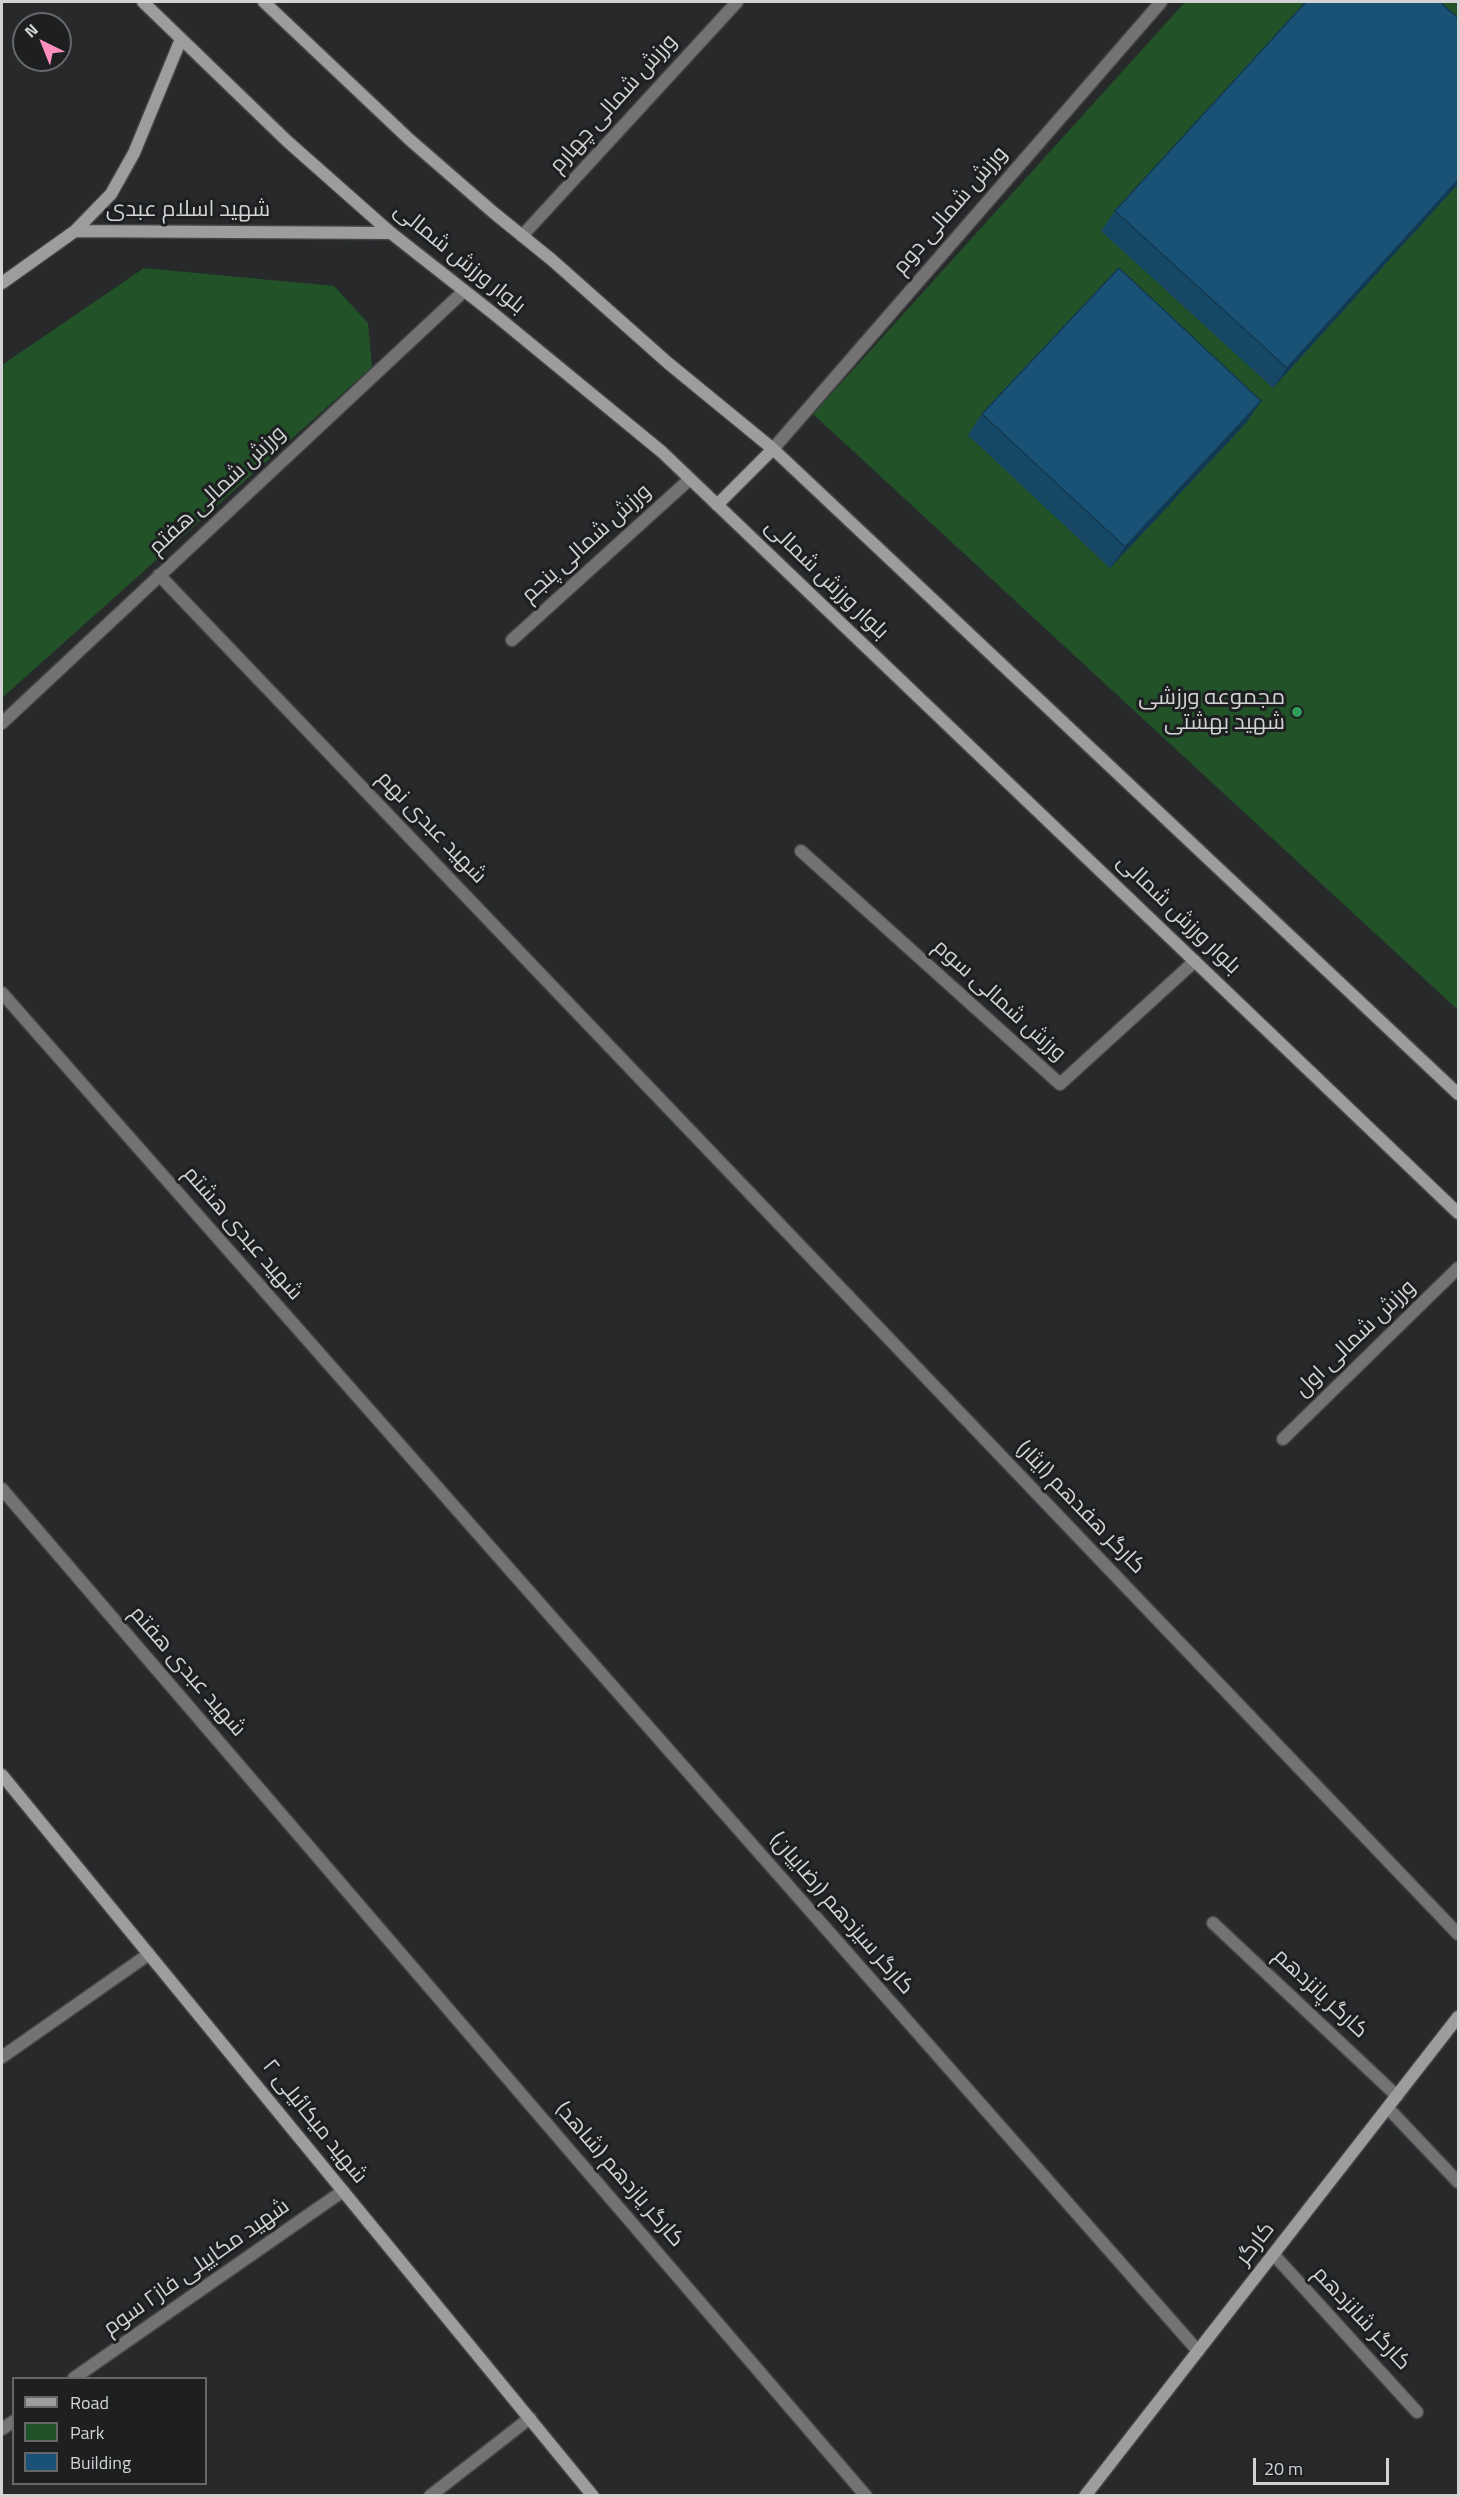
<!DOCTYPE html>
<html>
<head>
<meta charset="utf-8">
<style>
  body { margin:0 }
  #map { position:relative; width:1460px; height:2497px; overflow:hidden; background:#27292b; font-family:"Titillium Web",sans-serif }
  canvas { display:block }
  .frame { position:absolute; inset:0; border:3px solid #d1d3d4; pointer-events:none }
  .legend { position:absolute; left:12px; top:2377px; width:195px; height:108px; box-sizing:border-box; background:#1d1f21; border:2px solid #656769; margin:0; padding:8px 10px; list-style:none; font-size:18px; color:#d1d3d4 }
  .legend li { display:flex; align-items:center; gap:12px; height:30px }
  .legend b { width:30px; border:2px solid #656769 }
  .north { position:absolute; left:12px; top:12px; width:60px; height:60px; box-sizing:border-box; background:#1d1f21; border:2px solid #656769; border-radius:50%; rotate:317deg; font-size:16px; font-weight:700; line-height:24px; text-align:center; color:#d1d3d4 }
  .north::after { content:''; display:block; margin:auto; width:21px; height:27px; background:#fd8ebe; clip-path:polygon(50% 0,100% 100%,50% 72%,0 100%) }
  .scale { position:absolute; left:1253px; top:2458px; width:136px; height:27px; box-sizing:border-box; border:3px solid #d1d3d4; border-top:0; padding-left:8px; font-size:18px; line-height:21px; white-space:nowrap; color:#d1d3d4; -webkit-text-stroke:4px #1d1f21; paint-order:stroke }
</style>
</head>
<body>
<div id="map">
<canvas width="1460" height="2497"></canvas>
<div class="frame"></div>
<ul class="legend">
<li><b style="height:8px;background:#9f9c9d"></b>Road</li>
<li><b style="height:16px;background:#225228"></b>Park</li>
<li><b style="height:16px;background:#1a5275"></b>Building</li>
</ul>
<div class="north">N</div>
<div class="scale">20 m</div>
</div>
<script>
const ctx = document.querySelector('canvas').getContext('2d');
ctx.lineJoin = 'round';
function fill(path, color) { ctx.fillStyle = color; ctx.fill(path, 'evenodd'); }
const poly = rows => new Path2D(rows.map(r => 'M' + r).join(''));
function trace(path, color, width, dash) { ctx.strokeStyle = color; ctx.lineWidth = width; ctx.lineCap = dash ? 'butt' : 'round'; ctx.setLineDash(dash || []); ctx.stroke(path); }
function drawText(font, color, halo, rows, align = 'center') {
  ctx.font = font + ' "Titillium Web",Cairo,sans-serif'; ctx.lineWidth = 6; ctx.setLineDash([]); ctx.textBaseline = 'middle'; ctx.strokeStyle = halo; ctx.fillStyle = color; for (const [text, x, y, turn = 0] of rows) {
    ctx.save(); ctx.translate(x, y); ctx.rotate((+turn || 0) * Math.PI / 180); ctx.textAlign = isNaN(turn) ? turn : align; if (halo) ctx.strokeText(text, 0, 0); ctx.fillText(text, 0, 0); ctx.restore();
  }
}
const green = poly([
  [1185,2,1458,2,1458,1010,813,414],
  [144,268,334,286,368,323,372,367,2,698,2,365]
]);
const street = poly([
  [522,236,737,2],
  [773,449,1161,2],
  [159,575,1458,1934],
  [512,640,690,479],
  [2,723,464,291],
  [801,851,1060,1084,1195,961],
  [2,993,1198,2351],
  [1283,1439,1458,1268],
  [2,1489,866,2496],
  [1213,1923,1397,2096],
  [2,2057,149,1954],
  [1388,2108,1458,2182],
  [1274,2255,1417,2412],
  [74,2378,343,2191],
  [2,2429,14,2421],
  [430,2496,530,2418]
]);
const secondary = poly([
  [143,2,287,141,391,233,494,314,662,452,1458,1213],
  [264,2,410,140,494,213,552,260,668,363,773,449,1458,1094],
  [75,231,391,233],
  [2,283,75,231,111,194,134,153,181,39],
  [717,505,773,449],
  [2,1775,593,2496],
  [1085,2496,1458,2017]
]);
const wall = poly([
  [1458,184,1273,388,1101,231,1115,211],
  [982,414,1247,422,1110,568,968,435]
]);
const shadedWall = poly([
  [1458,180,1458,184,1273,388,1287,368],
  [1261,401,1247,422,1110,568,1125,547]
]);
const building = poly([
  [1306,2,1440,2,1458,18,1458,180,1287,368,1115,211,1306,2],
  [1119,268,1261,401,1125,547,982,414,1119,268]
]);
const markers = [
  [1297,712,6,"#2e9e5b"]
];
const streetNames = [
  ["ورزش شمالی چهارم",614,104,-48],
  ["شهید اسلام عبدی",188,211],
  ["ورزش شمالی دوم",951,211,-49],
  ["بلوار ورزش شمالی",459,259,39],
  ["ورزش شمالی هفتم",218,491,-43],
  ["ورزش شمالی پنجم",587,544,-42],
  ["بلوار ورزش شمالی",826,580,44],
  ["شهید عبدی نهم",431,828,46],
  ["بلوار ورزش شمالی",1178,915,44],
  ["ورزش شمالی سوم",999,1001,42],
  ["شهید عبدی هشتم",242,1234,49],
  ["ورزش شمالی اول",1356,1339,-44],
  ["کارگر هفدهم (ایثار)",1080,1508,46],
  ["شهید عبدی هفتم",187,1672,49],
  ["کارگر سیزدهم (رضاییان)",841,1914,49],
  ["کارگر پانزدهم",1320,1994,43],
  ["شهید میکائیلی ۲",314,2122,51],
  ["کارگر یازدهم (شاهد)",619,2175,49],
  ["کارگر",1256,2244,-52],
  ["شهید مکاییلی فاز۲ سوم",197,2268,-35],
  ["کارگر شانزدهم",1361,2319,47]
];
const poiNames = [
  ["مجموعه ورزشی",1285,699],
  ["شهید بهشتی",1285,724]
];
fill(green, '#225228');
trace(street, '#424446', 15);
trace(secondary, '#424446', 15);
trace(street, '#747273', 12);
trace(secondary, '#9f9c9d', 12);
fill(wall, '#164765');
fill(shadedWall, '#123952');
fill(building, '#1a5275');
trace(building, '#123952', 1.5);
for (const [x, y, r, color] of markers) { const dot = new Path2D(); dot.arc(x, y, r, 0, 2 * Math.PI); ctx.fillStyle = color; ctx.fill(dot); trace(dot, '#1d1f21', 2); }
drawText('22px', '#d1d3d4', '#1d1f21', streetNames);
drawText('22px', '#d1d3d4', '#1d1f21', poiNames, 'right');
</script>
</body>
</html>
